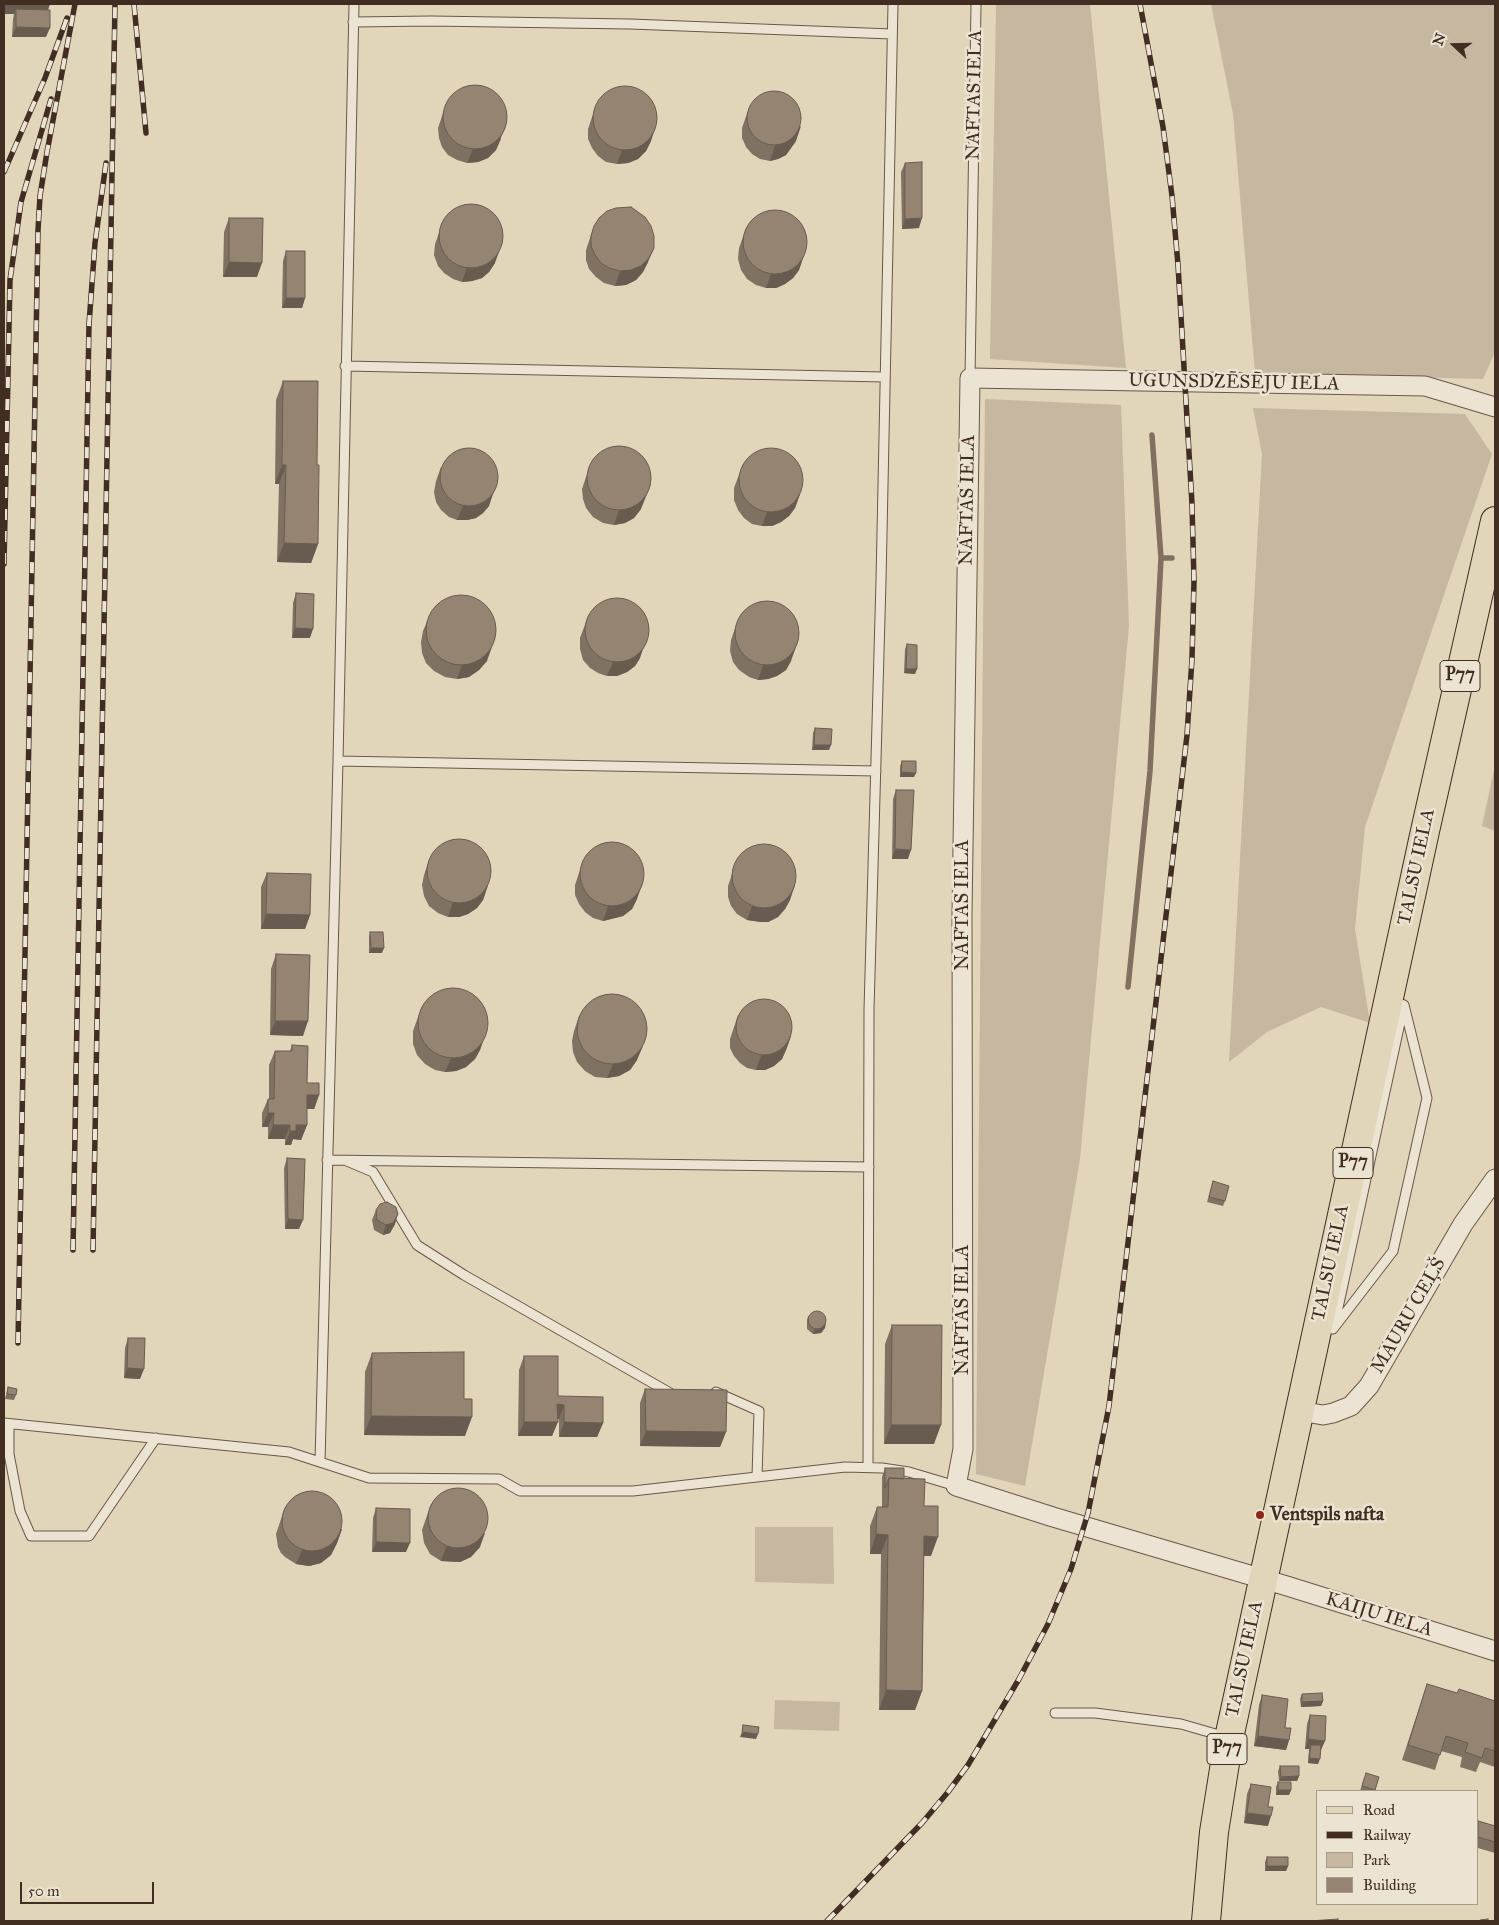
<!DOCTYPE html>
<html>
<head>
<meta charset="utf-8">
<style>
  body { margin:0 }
  #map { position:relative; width:1499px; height:1925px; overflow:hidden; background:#e1d5ba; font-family:"IM FELL Great Primer",serif }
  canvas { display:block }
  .frame { position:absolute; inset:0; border:5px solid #422d23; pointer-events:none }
  .legend { position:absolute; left:1316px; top:1790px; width:162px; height:115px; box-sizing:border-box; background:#ece4d2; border:1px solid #a89b8c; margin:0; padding:6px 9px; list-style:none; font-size:15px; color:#422d23 }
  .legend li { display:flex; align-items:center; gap:10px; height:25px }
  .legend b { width:25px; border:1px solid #a89b8c }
  .north { position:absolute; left:1429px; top:20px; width:50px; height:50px; -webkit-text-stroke:4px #ece4d2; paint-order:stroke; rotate:291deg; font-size:14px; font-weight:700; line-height:20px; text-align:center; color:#422d23 }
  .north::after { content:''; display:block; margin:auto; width:18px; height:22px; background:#422d23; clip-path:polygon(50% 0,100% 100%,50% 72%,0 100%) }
  .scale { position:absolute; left:20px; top:1882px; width:134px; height:22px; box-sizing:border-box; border:2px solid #422d23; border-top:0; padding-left:6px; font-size:15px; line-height:18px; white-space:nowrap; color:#422d23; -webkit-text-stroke:4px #ece4d2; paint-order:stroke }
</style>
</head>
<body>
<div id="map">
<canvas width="1499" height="1925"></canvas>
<div class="frame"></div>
<ul class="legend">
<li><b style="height:6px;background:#e1d5ba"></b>Road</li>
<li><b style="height:6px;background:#422d23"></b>Railway</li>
<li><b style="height:14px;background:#c6b8a0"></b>Park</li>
<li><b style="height:14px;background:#958472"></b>Building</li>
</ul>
<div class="north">N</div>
<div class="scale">50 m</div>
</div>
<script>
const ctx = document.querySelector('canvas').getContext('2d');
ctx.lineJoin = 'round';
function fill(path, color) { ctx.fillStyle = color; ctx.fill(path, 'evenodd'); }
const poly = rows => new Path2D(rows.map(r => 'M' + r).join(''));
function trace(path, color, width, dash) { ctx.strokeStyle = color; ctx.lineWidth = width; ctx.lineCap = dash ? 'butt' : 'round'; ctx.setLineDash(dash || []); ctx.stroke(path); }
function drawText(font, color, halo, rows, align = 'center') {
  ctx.font = font + ' "IM FELL Great Primer",serif'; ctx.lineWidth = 5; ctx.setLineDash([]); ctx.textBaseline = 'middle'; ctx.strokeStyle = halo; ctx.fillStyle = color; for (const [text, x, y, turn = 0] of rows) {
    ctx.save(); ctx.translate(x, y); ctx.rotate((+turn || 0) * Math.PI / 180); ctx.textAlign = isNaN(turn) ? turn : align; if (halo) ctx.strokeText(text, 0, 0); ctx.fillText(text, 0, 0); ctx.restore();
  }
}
const green = poly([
  [996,4,1090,4,1126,368,990,359],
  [1211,4,1495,4,1495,352,1483,379,1255,373,1233,114],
  [985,399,1121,405,1129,626,1080,1159,1025,1486,976,1474],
  [1253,408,1465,414,1492,454,1365,827,1355,929,1370,1023,1321,1007,1267,1032,1229,1062,1262,454],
  [1495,765,1495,831,1482,826],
  [755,1527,833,1527,834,1584,755,1582],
  [775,1700,840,1702,839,1731,774,1729]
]);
const stream = poly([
  [1161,558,1172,558],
  [1128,987,1150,771,1161,558,1152,435]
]);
const lane = poly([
  [353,22,431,21,630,24,892,34],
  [345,366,885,377],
  [970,378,976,4],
  [338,761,876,771],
  [327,1160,869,1167],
  [347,1161,373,1172,417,1245,464,1275,670,1393],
  [1320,1326,1333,1329,1393,1251,1427,1098,1404,1005,1392,1001],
  [1334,1326,1403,1009],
  [716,1392,759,1411,757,1477],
  [4,1423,289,1452,369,1478,499,1479,520,1491,633,1491,845,1467,882,1468,909,1472,956,1486],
  [9,1424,9,1454,20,1511,31,1536,89,1536,156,1438],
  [320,1462,338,761,354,4],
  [868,1467,869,1010,881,581,893,4],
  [1055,1713,1095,1713,1181,1724,1226,1737]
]);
const street = poly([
  [1495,407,1425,386,970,378,962,914,963,1449,956,1486,1053,1517,1287,1586,1495,1651],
  [1299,1411,1323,1415,1333,1413,1351,1406,1369,1386,1463,1224,1495,1179]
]);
const primary = poly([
  [1206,1921,1214,1832,1229,1738,1425,831,1495,521]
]);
const rail = poly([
  [134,4,146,133],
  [4,172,45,78,67,18],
  [4,564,10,280,21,202,51,99],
  [73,1250,89,324,95,243,106,163],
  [93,1250,115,4],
  [18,1343,38,230,40,196,47,152,75,4],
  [827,1921,922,1823,948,1792,968,1765,1019,1679,1048,1624,1071,1569,1088,1513,1109,1406,1187,735,1192,659,1194,581,1192,504,1178,265,1172,196,1163,127,1140,4]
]);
const wall = poly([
  [4,4,50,4,48,10,46,37,12,37,13,19,14,14],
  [446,104,501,139,496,150,488,158,478,162,467,163,457,160,448,155,442,147,439,138,438,128],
  [750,105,796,141,786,155,778,159,770,161,760,159,752,154,746,147,742,138,742,128],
  [593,114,651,141,646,151,638,159,628,163,617,164,606,162,598,156,592,148,588,139,588,129],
  [905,163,919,228,902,229,901,172],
  [229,218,257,277,223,277,224,232],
  [444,219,495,263,489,272,482,278,472,281,462,282,453,279,444,273,438,266,434,255,435,244],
  [594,226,648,262,643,272,636,280,626,285,615,286,604,283,596,277,589,269,586,260,586,250],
  [744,234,804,255,799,270,793,278,785,284,776,288,766,288,756,285,747,279,741,270,738,259,739,248],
  [286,251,305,298,302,308,282,308,283,261],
  [283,381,317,465,318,544,311,563,277,562,279,484,275,484,276,400],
  [743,464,800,494,795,508,789,516,781,522,772,526,762,526,752,524,744,518,738,510,734,500,734,488],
  [590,465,641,509,634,518,625,523,614,525,603,523,593,517,586,508,583,499,582,489],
  [441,467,489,506,483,513,476,518,467,520,457,520,449,517,441,510,436,502,434,492,436,481],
  [296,593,310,638,292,638,293,603],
  [589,614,640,658,635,666,627,672,617,676,607,676,598,673,590,668,583,660,580,649,580,638],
  [429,617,487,661,479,670,469,677,457,679,445,677,434,671,426,663,422,653,421,642,423,631],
  [736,625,791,661,786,670,777,676,768,679,758,680,749,677,739,670,733,662,730,651,731,640],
  [907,644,915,674,904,673,905,649],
  [815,728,829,750,812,750,813,733],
  [902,761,914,777,900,777,900,766],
  [896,790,908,859,892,859,893,799],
  [429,860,488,885,483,900,477,908,468,914,459,917,448,917,438,913,429,906,424,896,422,885,424,875],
  [583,861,637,899,632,909,623,916,603,921,593,918,585,912,579,904,575,895,575,885],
  [736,862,790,900,785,909,778,917,768,922,761,922,747,920,737,914,731,906,728,897,728,886],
  [267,873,310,915,305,929,261,929,261,887],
  [370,932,382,953,369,953,369,937],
  [276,954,303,1036,270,1035,271,969],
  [422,1006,485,1035,480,1050,475,1059,466,1067,456,1071,445,1072,435,1070,425,1064,417,1055,413,1044,413,1031],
  [738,1015,791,1036,786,1050,782,1059,774,1066,765,1070,756,1070,747,1068,740,1063,734,1056,730,1048,730,1039],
  [579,1016,637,1060,630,1070,619,1076,607,1078,595,1077,585,1071,577,1062,573,1052,572,1041,574,1031],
  [292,1045,307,1083,319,1095,314,1109,307,1109,307,1125,301,1140,293,1139,291,1145,285,1145,285,1139,268,1139,268,1127,262,1127,262,1113,268,1099,269,1099,269,1065,275,1051,290,1051],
  [287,1158,299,1229,285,1229,284,1168],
  [1213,1181,1225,1201,1223,1206,1207,1202],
  [376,1210,395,1224,390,1233,383,1235,374,1230,372,1220],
  [808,1316,825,1328,821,1333,813,1334,807,1329,807,1321],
  [892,1325,934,1444,884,1444,885,1344],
  [128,1338,140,1379,124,1378,125,1348],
  [372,1353,464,1399,465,1436,364,1435,365,1372],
  [524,1356,558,1396,603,1423,597,1437,559,1437,559,1419,558,1419,552,1436,518,1436,519,1370],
  [8,1387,16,1395,14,1400,5,1399],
  [645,1389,726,1432,720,1447,640,1446,640,1403],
  [885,1468,904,1479,924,1506,931,1556,924,1556,922,1691,915,1710,879,1710,881,1554,870,1554,870,1526,877,1507,882,1507,882,1477],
  [431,1504,480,1547,471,1557,460,1562,441,1561,430,1554,424,1543,422,1530],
  [285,1507,342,1529,337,1543,331,1555,321,1563,309,1566,296,1564,285,1557,281,1553,278,1547,276,1534],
  [376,1508,406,1552,372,1552,373,1518],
  [1427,1684,1457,1693,1495,1701,1495,1767,1480,1762,1476,1772,1460,1767,1462,1757,1441,1751,1435,1770,1402,1760],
  [1302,1694,1323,1701,1321,1706,1301,1707,1300,1699],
  [1262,1695,1285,1728,1289,1740,1286,1750,1254,1746,1259,1705],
  [1310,1715,1321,1750,1318,1764,1308,1763,1309,1749,1305,1749,1307,1724],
  [1280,1766,1299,1776,1297,1781,1279,1781,1278,1771],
  [1379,1777,1375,1791,1360,1791,1364,1778],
  [1278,1782,1291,1790,1289,1795,1276,1795,1276,1787],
  [1251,1784,1268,1807,1268,1826,1244,1823,1247,1794],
  [1478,1821,1495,1826,1495,1853,1478,1848],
  [1267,1857,1288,1866,1286,1871,1265,1871,1265,1862]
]);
const shadedWall = poly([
  [4,4,50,4,46,14,16,9,14,14,4,14],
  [16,27,50,28,46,37,12,37],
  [506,125,496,150,488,158,478,162,467,163,473,149],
  [656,126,651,141,646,151,638,159,628,163,617,164,622,150],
  [801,126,796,141,786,155,778,159,770,161,775,146],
  [922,218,919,228,902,229,905,219],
  [654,248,648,262,643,272,636,280,626,285,615,286,620,271],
  [500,249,495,263,489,272,482,278,472,281,462,282,467,267],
  [804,255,799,270,793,278,785,284,776,288,766,288,771,274],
  [229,262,262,263,257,277,223,277],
  [286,298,305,298,302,308,282,308],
  [282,465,286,465,279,484,275,484],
  [497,482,489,506,483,513,476,518,467,520,457,520,463,506],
  [651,484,641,509,634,518,625,523,614,525,619,510],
  [800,494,795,508,789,516,781,522,772,526,762,526,767,512],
  [284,543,318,544,311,563,277,562],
  [295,628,313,629,310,638,292,638],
  [645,643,640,658,635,666,627,672,617,676,607,676,613,662],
  [492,647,487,661,479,670,469,677,457,679,462,665],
  [796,647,791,661,786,670,777,676,768,679,758,680,763,665],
  [906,669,917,669,915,674,904,673],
  [814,745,831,745,829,750,812,750],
  [901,772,916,773,914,777,900,777],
  [895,849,911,850,908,859,892,859],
  [488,885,483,900,477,908,468,914,459,917,448,917,453,902],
  [642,885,637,899,632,909,623,916,603,921,608,906],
  [795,885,790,900,785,909,778,917,768,922,761,922,747,920,752,906],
  [266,914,310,915,305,929,261,929],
  [371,948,384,948,382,953,369,953],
  [275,1021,308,1021,303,1036,270,1035],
  [485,1035,480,1050,475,1059,466,1067,456,1071,445,1072,451,1058],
  [791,1036,786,1050,782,1059,774,1066,765,1070,756,1070,761,1056],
  [643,1046,637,1060,630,1070,619,1076,607,1078,613,1064],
  [307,1095,319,1095,314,1109,302,1109],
  [268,1113,274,1113,268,1127,262,1127],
  [273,1125,290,1125,285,1139,268,1139],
  [296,1125,307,1125,301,1140,293,1139,291,1145,285,1145,290,1131],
  [398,1214,395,1224,390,1233,383,1235,386,1225],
  [288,1219,303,1220,299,1229,285,1229],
  [826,1323,825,1328,821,1333,813,1334,815,1329],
  [127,1368,144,1369,140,1379,124,1378],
  [557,1404,564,1405,559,1419,552,1419],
  [371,1416,472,1417,465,1436,364,1435],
  [524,1422,558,1422,552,1436,518,1436],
  [564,1422,603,1423,597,1437,559,1437],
  [891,1425,941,1425,934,1444,884,1444],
  [646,1431,726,1432,720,1447,640,1446],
  [342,1529,337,1543,331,1555,321,1563,309,1566,296,1564,302,1550],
  [485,1533,480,1547,471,1557,460,1562,441,1561,446,1547],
  [876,1534,888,1535,881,1554,870,1554],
  [924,1536,938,1537,931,1556,917,1556],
  [376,1542,410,1543,406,1552,372,1552],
  [886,1690,922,1691,915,1710,879,1710],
  [1323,1701,1321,1706,1301,1707,1302,1702],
  [742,1732,758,1734,756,1739,740,1737],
  [1258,1736,1289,1740,1286,1750,1254,1746],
  [1308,1739,1325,1741,1321,1750,1310,1749,1311,1745,1309,1749,1305,1749],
  [1309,1758,1320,1759,1318,1764,1308,1763],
  [1299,1776,1297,1781,1279,1781,1281,1777],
  [1278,1790,1291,1790,1289,1795,1276,1795],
  [1247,1813,1271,1816,1268,1826,1244,1823],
  [1267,1866,1288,1866,1286,1871,1265,1871]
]);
const building = poly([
  [16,9,50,10,50,28,16,27,16,9],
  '443 117a32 32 0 1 1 64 0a32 32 0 1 1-64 0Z',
  '593 118a32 32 0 1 1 64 0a32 32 0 1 1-64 0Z',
  '747 118a27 27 0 1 1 54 0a27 27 0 1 1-54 0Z',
  [922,162,922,218,905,219,905,163,922,162],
  '439 236a32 32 0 1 1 64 0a32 32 0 1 1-64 0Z',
  [631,207,645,217,651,226,654,236,654,248,649,258,641,266,631,270,620,271,609,268,601,263,595,255,591,246,591,236,594,226,599,218,607,211,616,208,631,207],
  '743 242a32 32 0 1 1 64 0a32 32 0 1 1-64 0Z',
  [229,218,263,218,262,263,229,262,229,218],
  [286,251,305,251,305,298,286,298,286,251],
  [283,381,318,381,317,465,319,465,318,544,284,543,286,465,282,465,283,381],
  '587 478a32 32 0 1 1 64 0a32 32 0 1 1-64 0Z',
  '440 477a29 29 0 1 1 58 0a29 29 0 1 1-58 0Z',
  '739 480a32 32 0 1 1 64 0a32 32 0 1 1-64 0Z',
  [296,593,314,594,313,629,295,628,296,593],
  '426 630a35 35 0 1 1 70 0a35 35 0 1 1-70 0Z',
  '585 630a32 32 0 1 1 64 0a32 32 0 1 1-64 0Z',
  '735 633a32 32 0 1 1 64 0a32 32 0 1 1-64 0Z',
  [907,644,917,645,917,669,906,669,907,644],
  [815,728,832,729,831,745,814,745,815,728],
  [902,761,916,761,916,773,901,772,902,761],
  [896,790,914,790,911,850,895,849,896,790],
  '427 871a32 32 0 1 1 64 0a32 32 0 1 1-64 0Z',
  '580 874a32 32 0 1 1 64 0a32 32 0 1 1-64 0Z',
  '732 876a32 32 0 1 1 64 0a32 32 0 1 1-64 0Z',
  [267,873,311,874,310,915,266,914,267,873],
  [370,932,383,932,384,948,371,948,370,932],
  [276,954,310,955,308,1021,275,1021,276,954],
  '418 1023a35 35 0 1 1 70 0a35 35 0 1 1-70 0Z',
  '577 1029a35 35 0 1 1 70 0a35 35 0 1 1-70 0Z',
  '736 1027a28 28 0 1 1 56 0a28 28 0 1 1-56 0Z',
  [292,1045,308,1046,307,1083,319,1083,319,1095,307,1095,307,1125,296,1125,296,1131,290,1131,290,1125,273,1125,274,1113,268,1113,268,1099,274,1099,275,1051,292,1051,292,1045],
  [287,1158,305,1159,303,1220,288,1219,287,1158],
  [1213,1181,1229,1186,1225,1201,1209,1197,1213,1181],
  [387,1202,396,1207,398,1214,393,1223,386,1225,377,1220,376,1210,380,1204,387,1202],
  '808 1320a9 9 0 1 1 18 0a9 9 0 1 1-18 0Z',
  [892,1325,942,1325,941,1425,891,1425,892,1325],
  [128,1338,145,1338,144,1369,127,1368,128,1338],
  [464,1352,464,1399,472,1399,472,1417,371,1416,372,1353,464,1352],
  [524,1356,558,1356,558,1396,603,1397,603,1423,564,1422,564,1405,557,1404,558,1422,524,1422,524,1356],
  [8,1387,17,1389,16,1395,7,1394,8,1387],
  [645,1389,727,1390,726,1432,646,1431,645,1389],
  [885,1468,904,1468,904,1479,889,1478,885,1488,885,1468],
  [889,1478,925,1479,924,1506,938,1506,938,1537,924,1536,922,1691,886,1690,888,1535,876,1534,877,1507,888,1507,889,1478],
  '428 1518a30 30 0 1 1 60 0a30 30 0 1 1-60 0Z',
  '282 1521a30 30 0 1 1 60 0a30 30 0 1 1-60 0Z',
  [376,1508,410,1509,410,1543,376,1542,376,1508],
  [1427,1684,1457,1693,1459,1689,1495,1701,1495,1751,1485,1748,1482,1758,1465,1752,1468,1743,1446,1736,1440,1755,1408,1745,1427,1684],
  [1322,1693,1323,1701,1302,1702,1302,1694,1322,1693],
  [1262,1695,1288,1699,1285,1728,1291,1728,1289,1740,1258,1736,1262,1695],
  [1310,1715,1326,1716,1325,1741,1308,1739,1310,1715],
  [743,1725,759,1727,758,1734,742,1732,743,1725],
  [1311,1745,1321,1745,1320,1759,1309,1758,1311,1745],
  [1280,1766,1299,1766,1299,1776,1281,1777,1280,1766],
  [1366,1773,1379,1777,1375,1790,1362,1786,1366,1773],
  [1278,1782,1291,1782,1291,1790,1278,1790,1278,1782],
  [1251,1784,1271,1787,1268,1807,1273,1807,1271,1816,1247,1813,1251,1784],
  [1478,1821,1495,1826,1495,1842,1478,1837,1478,1821],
  [1267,1857,1288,1857,1288,1866,1267,1866,1267,1857],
  [1338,1919,1338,1921,1310,1921,1338,1919],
  [1488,1919,1488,1921,1480,1921,1480,1920,1488,1919]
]);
const markers = [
  [1260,1515,5,"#8f2418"]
];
const shields = [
  [1460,676,40],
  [1353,1163,40],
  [1227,1749,40]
];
const shieldNames = [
  ["P77",1460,676],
  ["P77",1353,1163],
  ["P77",1227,1749]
];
const streetNames = [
  ["NAFTAS IELA",975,95,-89],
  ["UGUNSDZĒSĒJU IELA",1234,383,1],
  ["NAFTAS IELA",968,500,-89],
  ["TALSU IELA",1417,867,-78],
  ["NAFTAS IELA",963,905,-90],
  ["TALSU IELA",1331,1263,-78],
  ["NAFTAS IELA",963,1310,-90],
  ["MAURU CEĻŠ",1409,1316,-60],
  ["KAIJU IELA",1379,1615,17],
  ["TALSU IELA",1245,1659,-78]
];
const poiNames = [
  ["Ventspils nafta",1270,1515]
];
fill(green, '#c6b8a0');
trace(stream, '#81705f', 5.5);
trace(lane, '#6a5749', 11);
trace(street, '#6a5749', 21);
trace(primary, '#422d23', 30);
trace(lane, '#ece4d2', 9);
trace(street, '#ece4d2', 19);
trace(primary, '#e1d5ba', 28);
trace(rail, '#422d23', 5.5);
trace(rail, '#ece4d2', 4, [11]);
fill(wall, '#807262');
fill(shadedWall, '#685c50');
fill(building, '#958472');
trace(building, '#685c50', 1);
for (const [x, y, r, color] of markers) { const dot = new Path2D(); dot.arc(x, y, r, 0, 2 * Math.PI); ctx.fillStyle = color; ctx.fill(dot); trace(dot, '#ece4d2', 2); }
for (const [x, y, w] of shields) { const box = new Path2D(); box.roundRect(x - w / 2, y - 15.5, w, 31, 4); ctx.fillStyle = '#ece4d2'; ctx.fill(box); trace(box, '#422d23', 1); }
drawText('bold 18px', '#422d23', null, shieldNames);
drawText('19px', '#422d23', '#ece4d2', streetNames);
drawText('bold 19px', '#422d23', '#ece4d2', poiNames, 'left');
</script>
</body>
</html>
